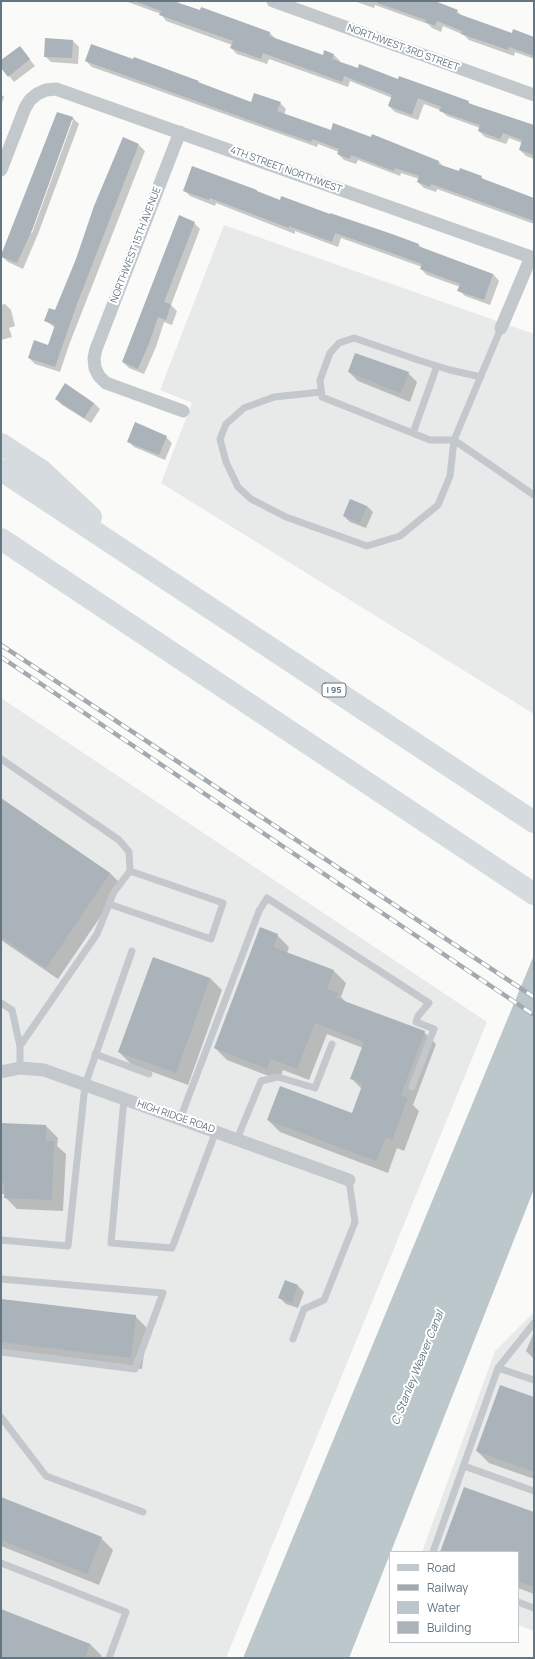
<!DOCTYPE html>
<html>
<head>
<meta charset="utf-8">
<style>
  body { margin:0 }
  #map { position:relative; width:535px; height:1659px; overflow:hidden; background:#fafaf8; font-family:Manrope,sans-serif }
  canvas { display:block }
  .frame { position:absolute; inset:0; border:2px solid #657683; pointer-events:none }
  .legend { position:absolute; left:389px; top:1551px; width:130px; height:92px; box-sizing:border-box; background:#fff; border:1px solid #c1c8cd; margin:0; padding:5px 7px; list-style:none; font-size:12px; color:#657683 }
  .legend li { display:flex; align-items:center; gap:8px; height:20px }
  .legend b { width:20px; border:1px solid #c1c8cd }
</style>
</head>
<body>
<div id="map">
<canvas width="535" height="1659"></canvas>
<div class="frame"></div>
<ul class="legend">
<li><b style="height:5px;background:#c3c8cc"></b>Road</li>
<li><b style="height:5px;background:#a2aab0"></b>Railway</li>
<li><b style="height:11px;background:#bbc7cb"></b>Water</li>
<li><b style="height:11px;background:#aab3b9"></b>Building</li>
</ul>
</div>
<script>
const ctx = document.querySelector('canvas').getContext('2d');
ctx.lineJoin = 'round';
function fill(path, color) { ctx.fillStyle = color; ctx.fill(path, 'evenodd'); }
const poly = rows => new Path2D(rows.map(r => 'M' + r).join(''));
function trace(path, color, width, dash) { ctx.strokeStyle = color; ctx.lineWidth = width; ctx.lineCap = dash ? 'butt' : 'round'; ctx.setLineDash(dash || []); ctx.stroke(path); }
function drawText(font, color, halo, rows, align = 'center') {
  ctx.font = font + ' Manrope,sans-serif'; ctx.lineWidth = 4; ctx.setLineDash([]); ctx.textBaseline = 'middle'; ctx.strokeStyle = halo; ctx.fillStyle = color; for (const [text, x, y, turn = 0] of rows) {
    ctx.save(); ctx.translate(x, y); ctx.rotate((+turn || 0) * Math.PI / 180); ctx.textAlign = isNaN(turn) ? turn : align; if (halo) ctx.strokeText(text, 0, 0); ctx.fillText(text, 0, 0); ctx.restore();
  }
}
const built = poly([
  [224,225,534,334,534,714,161,483,192,403,160,390],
  [1,698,487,1022,226,1658,1,1658],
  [534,1312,534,1631,518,1625,518,1552,422,1552,495,1351]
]);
const water = poly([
  [534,955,534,1189,349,1658,243,1658]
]);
const shadow = poly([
  [125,1,177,1,180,5,200,12,227,17,270,33,276,39,323,56,325,52,334,55,340,61,339,63,468,102,472,105,534,126,534,159,526,156,520,150,522,143,509,138,506,144,485,137,479,131,480,128,447,116,440,110,424,104,418,120,395,112,389,106,392,98,350,81,348,87,269,59,267,64,237,54,231,48,232,45,166,21,161,14],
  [354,1,433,1,457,11,463,17,512,35,534,38,534,59,515,52,514,56,469,40,464,35,443,26,441,32,432,28,428,24,375,5,374,8],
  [73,41,79,47,78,64,51,62,45,56],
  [20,47,35,66,14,82,1,66,1,61],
  [86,61,198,82,201,85,251,103,280,103,286,109,284,115,331,131,371,138,372,136,439,162,444,167,481,177,486,181,534,199,534,224,437,189,436,192,424,188,418,182,419,179,401,173,400,176,358,160,356,164,344,160,338,154,339,152,318,144,317,147,92,67],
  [1,94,4,97,1,105],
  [58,113,73,118,79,124,38,234,23,269,8,262,2,256],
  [71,120,73,120,32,233,30,232],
  [139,145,145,151,69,345,60,372,35,364,29,358,49,346,55,328,45,320,56,311,77,259],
  [184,190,259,193,280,201,330,215,418,244,423,249,493,274,499,281,490,305,465,296,459,290,460,287,427,275,421,269,422,267,341,238,338,247,295,231,295,234,216,203,215,206,190,196],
  [194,223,200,229,171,305,177,311,172,325,164,322,156,347,144,374,129,368,123,362],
  [5,304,11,310,15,326,9,328,12,337,1,340,1,305],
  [349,372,408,373,417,382,410,402,358,381],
  [56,399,94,403,100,409,91,423,62,405],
  [166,437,172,443,165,460,134,447,128,441],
  [367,506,373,512,366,528,350,522,344,516],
  [1,799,110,873,122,885,58,979,1,940],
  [277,935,289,947,287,953,334,971,346,983,341,997,347,1003,424,1032,436,1044,413,1105,419,1111,404,1151,397,1148,388,1173,280,1132,268,1120,353,1114,362,1089,351,1078,363,1048,327,1034,309,1080,283,1070,279,1080,227,1060,215,1048],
  [210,978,222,990,188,1085,131,1064,119,1052],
  [1,1124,46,1126,58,1138,57,1146,66,1154,63,1211,17,1209,5,1197,5,1194,1,1194],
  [286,1282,298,1286,304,1292,298,1308,286,1304,280,1298],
  [1,1300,135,1316,147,1328,142,1369,1,1353],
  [534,1332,534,1359,526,1351],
  [534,1398,534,1479,489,1463,477,1451],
  [1,1498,101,1538,113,1550,99,1585,1,1546],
  [534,1513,534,1594,518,1588,518,1552,442,1552],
  [1,1610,90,1644,102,1656,101,1658,1,1658]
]);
const building = poly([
  [137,1,173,1,200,10,201,7,270,32,269,36,323,55,324,50,334,54,332,59,358,68,359,64,398,79,399,76,469,101,468,103,534,125,534,155,519,150,522,140,503,133,500,139,478,131,480,125,439,111,441,107,418,98,412,115,388,106,392,95,344,76,342,82,263,53,261,59,230,48,233,41,159,15,161,11,137,2],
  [377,1,435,1,458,10,456,13,512,33,513,29,534,37,534,56,509,47,508,50,461,34,462,31,437,21,435,26,425,22,426,20,377,3],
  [45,38,73,40,72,58,44,57],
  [91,44,133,59,134,57,199,81,198,82,251,102,254,93,281,102,277,111,331,130,333,123,371,137,372,134,439,161,438,164,459,171,460,168,482,176,481,178,534,198,534,221,431,184,430,187,417,182,419,176,395,168,394,171,351,155,350,159,337,154,339,149,312,139,311,142,285,133,85,61],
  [20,46,30,59,8,77,1,68,1,60],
  [57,112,73,117,33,228,17,263,1,257,1,255],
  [123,137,139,144,77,304,55,367,28,358,34,340,48,345,55,325,44,321,49,308,55,310,76,259,94,206],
  [192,166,257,190,257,191,280,200,281,196,330,214,330,213,392,234,419,244,418,246,493,274,484,300,457,291,460,284,420,269,422,264,372,246,335,233,332,242,289,226,289,228,210,198,209,200,183,191],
  [179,215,195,222,164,302,171,304,166,320,158,317,150,341,138,369,122,362],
  [355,353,409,372,401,393,379,385,379,384,348,372],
  [65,383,94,403,84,418,55,399],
  [135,422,167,436,159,455,127,442],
  [350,499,367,506,360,523,343,516],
  [1,798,110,873,46,968,1,937],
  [260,927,278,934,273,947,334,970,327,989,338,993,336,998,425,1031,401,1095,408,1098,392,1140,386,1137,376,1161,267,1120,280,1086,352,1113,363,1083,350,1079,364,1042,315,1023,297,1069,271,1059,267,1069,214,1048],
  [153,957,210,978,176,1073,118,1052],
  [1,1123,46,1125,46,1141,54,1141,52,1200,4,1198,5,1183,1,1183],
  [285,1280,298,1285,292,1303,278,1298],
  [1,1299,136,1315,131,1358,1,1342],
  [500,1385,534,1397,534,1472,476,1451],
  [464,1487,534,1512,534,1587,518,1581,518,1552,440,1552],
  [1,1497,102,1537,87,1574,1,1540],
  [1,1609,90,1644,85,1658,1,1658]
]);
const lane = poly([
  [501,328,454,440,534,495],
  [321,392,274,397,244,408,226,424,220,439,226,462,238,487,251,499,286,517,367,546,400,536,438,505,450,476,454,440,430,440,322,397,320,380,330,353,339,343,354,338,418,360,450,370,481,377],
  [413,433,437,366],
  [1,759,119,840,129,852,130,871,114,892,97,934,20,1046],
  [109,904,211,939,223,903,130,871],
  [1,1003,12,1010,20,1046,20,1068],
  [95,1054,149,1074],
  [124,1099,111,1243,172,1248,216,1131],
  [180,1119,259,911,267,898,429,1003,418,1016,416,1022,434,1029,412,1087],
  [237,1139,261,1081,278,1077,315,1088,332,1044],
  [1,1240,68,1246,85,1085,132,951],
  [1,1279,163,1293,135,1369,1,1352],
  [293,1339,304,1309,324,1300,355,1222,349,1180],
  [498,1368,534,1380],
  [1,1417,46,1476,143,1512],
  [464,1466,534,1491],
  [433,1552,498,1368,534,1323],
  [1,1563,126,1612,109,1658],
  [518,1602,534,1608]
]);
const street = poly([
  [273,1,534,95],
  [180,132,96,349,94,358,95,368,99,376,106,383,183,411],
  [1,170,25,108,30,100,37,94,46,90,56,89,534,258],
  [501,328,531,257],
  [1,1072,20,1068,44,1070,349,1180]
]);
const highway = poly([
  [1,444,42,471,91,517],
  [1,470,534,822],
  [1,539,534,894]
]);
const rail = poly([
  [1,645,534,997],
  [1,657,534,1015]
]);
const shields = [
  [334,690,24]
];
const shieldNames = [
  ["I 95",334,690]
];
const streetNames = [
  ["NORTHWEST 3RD STREET",403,48,20],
  ["4TH STREET NORTHWEST",286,170,20],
  ["NORTHWEST 15TH AVENUE",136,245,-69],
  ["HIGH RIDGE ROAD",176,1117,19]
];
const waterNames = [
  ["C. Stanley Weaver Canal",418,1368,-68]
];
fill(built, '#e8e9e9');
fill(water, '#bbc7cb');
fill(shadow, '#0003');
fill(building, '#aab3b9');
trace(lane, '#c3c8cc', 7);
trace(street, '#c3c8cc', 13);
trace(highway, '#d6dbdf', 22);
trace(rail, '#a2aab0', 4.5);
trace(rail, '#fff', 3, [9]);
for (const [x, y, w] of shields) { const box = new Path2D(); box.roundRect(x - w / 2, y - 7, w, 14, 3); ctx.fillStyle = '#fff'; ctx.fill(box); trace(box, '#657683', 1); }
drawText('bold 9px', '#657683', null, shieldNames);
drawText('10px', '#657683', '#fff', streetNames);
drawText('italic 11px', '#60757c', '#fff', waterNames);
</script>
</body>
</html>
